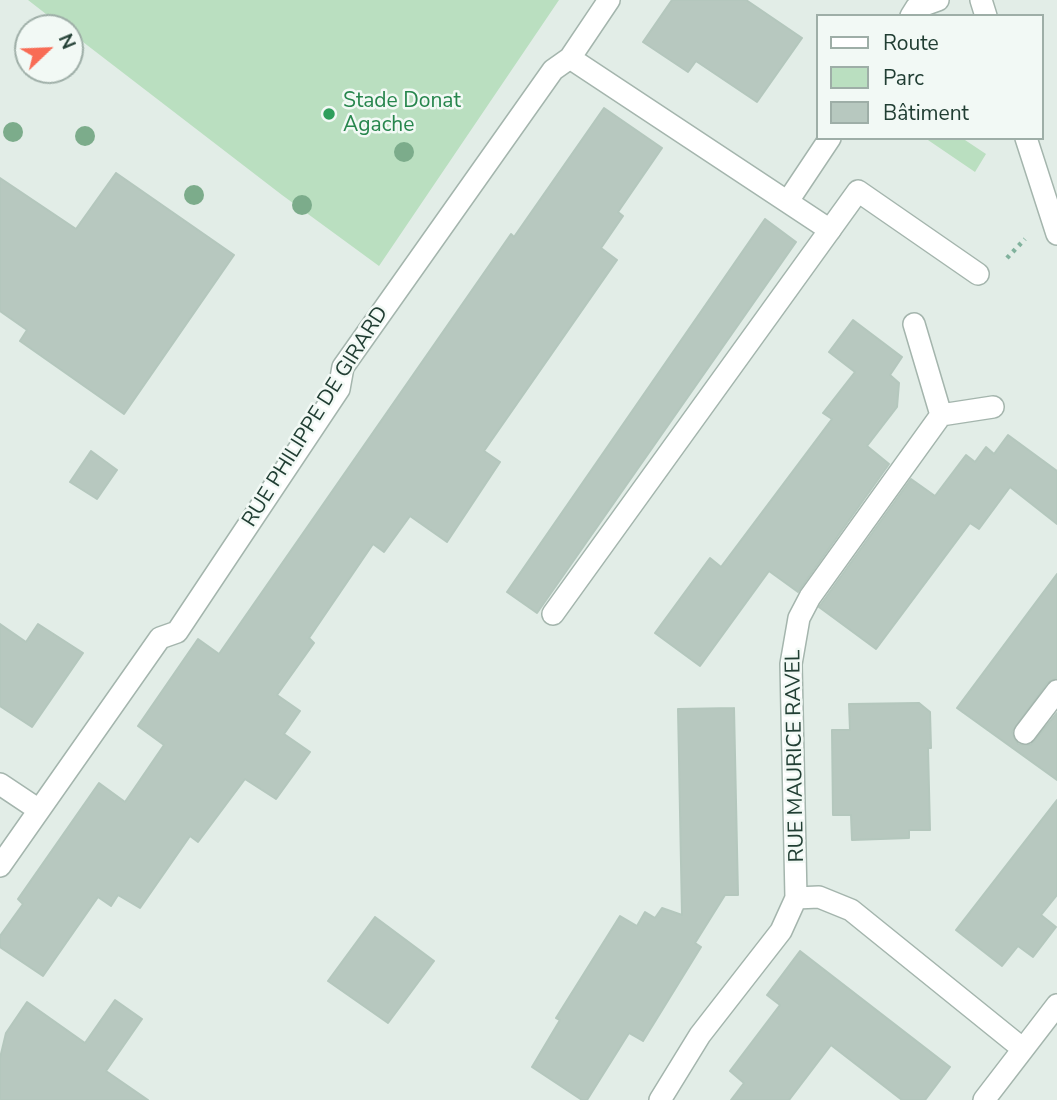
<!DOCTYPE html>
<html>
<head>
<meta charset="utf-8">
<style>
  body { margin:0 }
  #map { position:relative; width:1057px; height:1100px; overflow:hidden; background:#e2ede7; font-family:"Nunito Sans",sans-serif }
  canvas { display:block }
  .legend { position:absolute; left:816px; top:14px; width:228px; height:126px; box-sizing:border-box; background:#f2f9f5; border:2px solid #9eaea7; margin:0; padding:9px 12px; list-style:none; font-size:21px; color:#213e33 }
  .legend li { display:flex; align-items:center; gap:14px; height:35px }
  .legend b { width:35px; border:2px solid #9eaea7 }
  .north { position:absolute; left:14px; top:14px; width:70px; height:70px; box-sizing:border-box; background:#f2f9f5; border:2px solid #9eaea7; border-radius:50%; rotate:67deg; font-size:19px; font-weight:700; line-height:28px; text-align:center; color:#213e33 }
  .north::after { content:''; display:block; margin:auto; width:24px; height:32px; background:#f86c55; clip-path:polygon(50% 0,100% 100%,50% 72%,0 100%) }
</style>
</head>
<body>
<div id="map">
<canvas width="1057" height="1100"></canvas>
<ul class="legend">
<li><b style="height:9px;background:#fff"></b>Route</li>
<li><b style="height:19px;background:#badfc0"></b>Parc</li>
<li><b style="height:19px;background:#b7c8bf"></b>Bâtiment</li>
</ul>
<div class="north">N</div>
</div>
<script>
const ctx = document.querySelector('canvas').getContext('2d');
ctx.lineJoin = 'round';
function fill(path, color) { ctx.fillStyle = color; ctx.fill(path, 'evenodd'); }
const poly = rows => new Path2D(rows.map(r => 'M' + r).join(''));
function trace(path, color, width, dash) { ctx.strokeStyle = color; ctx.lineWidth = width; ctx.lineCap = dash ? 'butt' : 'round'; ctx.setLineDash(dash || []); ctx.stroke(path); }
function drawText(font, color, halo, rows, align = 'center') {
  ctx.font = font + ' "Nunito Sans",sans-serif'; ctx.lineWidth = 5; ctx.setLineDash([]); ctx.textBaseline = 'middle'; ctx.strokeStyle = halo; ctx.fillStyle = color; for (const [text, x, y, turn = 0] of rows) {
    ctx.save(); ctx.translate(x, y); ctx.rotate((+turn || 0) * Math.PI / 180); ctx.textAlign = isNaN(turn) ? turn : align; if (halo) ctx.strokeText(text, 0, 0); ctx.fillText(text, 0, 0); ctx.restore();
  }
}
const green = poly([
  [28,0,559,0,379,266,282,195,70,32,70,28,64,28],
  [925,138,962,138,986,154,975,172]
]);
const building = poly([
  [672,0,746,0,802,38,757,102,696,61,688,72,643,42,672,0],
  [604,108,662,148,618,212,623,216,601,248,617,260,484,451,500,462,447,542,410,516,384,552,373,544,309,638,314,643,277,695,300,711,284,734,310,752,276,799,245,779,198,842,190,836,140,908,118,895,111,906,98,897,43,976,0,947,0,936,23,904,18,899,99,783,125,802,164,745,138,726,198,639,219,654,511,234,514,237,604,108],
  [116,173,234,255,124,414,20,341,27,330,0,311,0,178,76,229,116,173],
  [765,219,796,242,537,613,507,592,765,219],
  [853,320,902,357,890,375,899,383,897,407,867,446,889,464,798,592,769,571,700,666,655,633,710,558,721,567,832,419,823,413,855,372,829,352,853,320],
  [1008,435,1057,471,1057,524,1010,487,979,529,970,523,876,649,819,607,911,479,935,496,966,455,975,462,986,447,994,454,1008,435],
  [91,451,117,470,97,499,70,482,91,451],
  [1057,574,1057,678,1047,683,1012,732,1018,744,1031,745,1057,713,1057,780,957,708,1057,574],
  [0,624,26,642,38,624,83,653,32,727,0,706,0,624],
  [919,703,930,712,931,748,928,748,930,830,909,830,909,838,852,840,851,815,833,815,832,730,850,730,849,704,919,703],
  [734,708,738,895,725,895,695,943,701,947,643,1041,629,1033,587,1100,582,1100,532,1067,560,1020,556,1018,620,916,637,926,645,912,655,918,662,908,682,915,678,709,734,708],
  [1057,800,1057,895,1041,915,1056,927,1033,957,1018,946,1002,966,956,930,1057,800],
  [375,917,434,961,388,1023,328,981,375,917],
  [800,951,950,1067,925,1100,902,1100,831,1045,789,1100,731,1100,744,1083,730,1071,780,1005,767,995,800,951],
  [115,1000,142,1019,106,1071,148,1100,0,1100,0,1058,6,1033,27,1002,85,1043,115,1000]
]);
const path = poly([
  [1007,258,1025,239]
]);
const service = poly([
  [981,0,986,16],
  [911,16,916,8,938,0],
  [1026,138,1057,234],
  [788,201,830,138],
  [553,614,858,191,978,274],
  [1025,733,1057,691]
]);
const minor = poly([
  [570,58,830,230],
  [914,324,941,415,993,407],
  [0,784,39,810],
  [0,866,160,638,177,632,339,389,343,367,553,70,570,58,609,0],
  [796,898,819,897,851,910,1023,1049],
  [660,1100,700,1035,781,931,796,898,791,664,799,618,810,597,941,415],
  [984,1100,1057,1005]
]);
const trees = [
  [13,132],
  [85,136],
  [404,152],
  [194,195],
  [302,205]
];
const markers = [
  [329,114,7,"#2e9e5b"]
];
const leisureNames = [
  ["Stade Donat",343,102],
  ["Agache",343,126]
];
const streetNames = [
  ["RUE PHILIPPE DE GIRARD",316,417,-58],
  ["RUE MAURICE RAVEL",796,756,-91]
];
fill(green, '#badfc0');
fill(building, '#b7c8bf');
trace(building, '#b4c7bd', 2);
trace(service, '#a4b5ad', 24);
trace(minor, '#a4b5ad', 24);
trace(path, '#81b29d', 4.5, [3.5, 5]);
trace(service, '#fff', 21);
trace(minor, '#fff', 21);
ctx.fillStyle = '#7cac8b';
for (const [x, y] of trees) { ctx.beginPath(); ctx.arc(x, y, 10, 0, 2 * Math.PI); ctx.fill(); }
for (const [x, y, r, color] of markers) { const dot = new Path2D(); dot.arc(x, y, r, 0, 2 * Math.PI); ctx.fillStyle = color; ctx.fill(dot); trace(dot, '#f2f9f5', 2.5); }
drawText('21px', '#27864d', '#f2f9f5', leisureNames, 'left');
drawText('21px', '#213e33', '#f2f9f5', streetNames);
</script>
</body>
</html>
